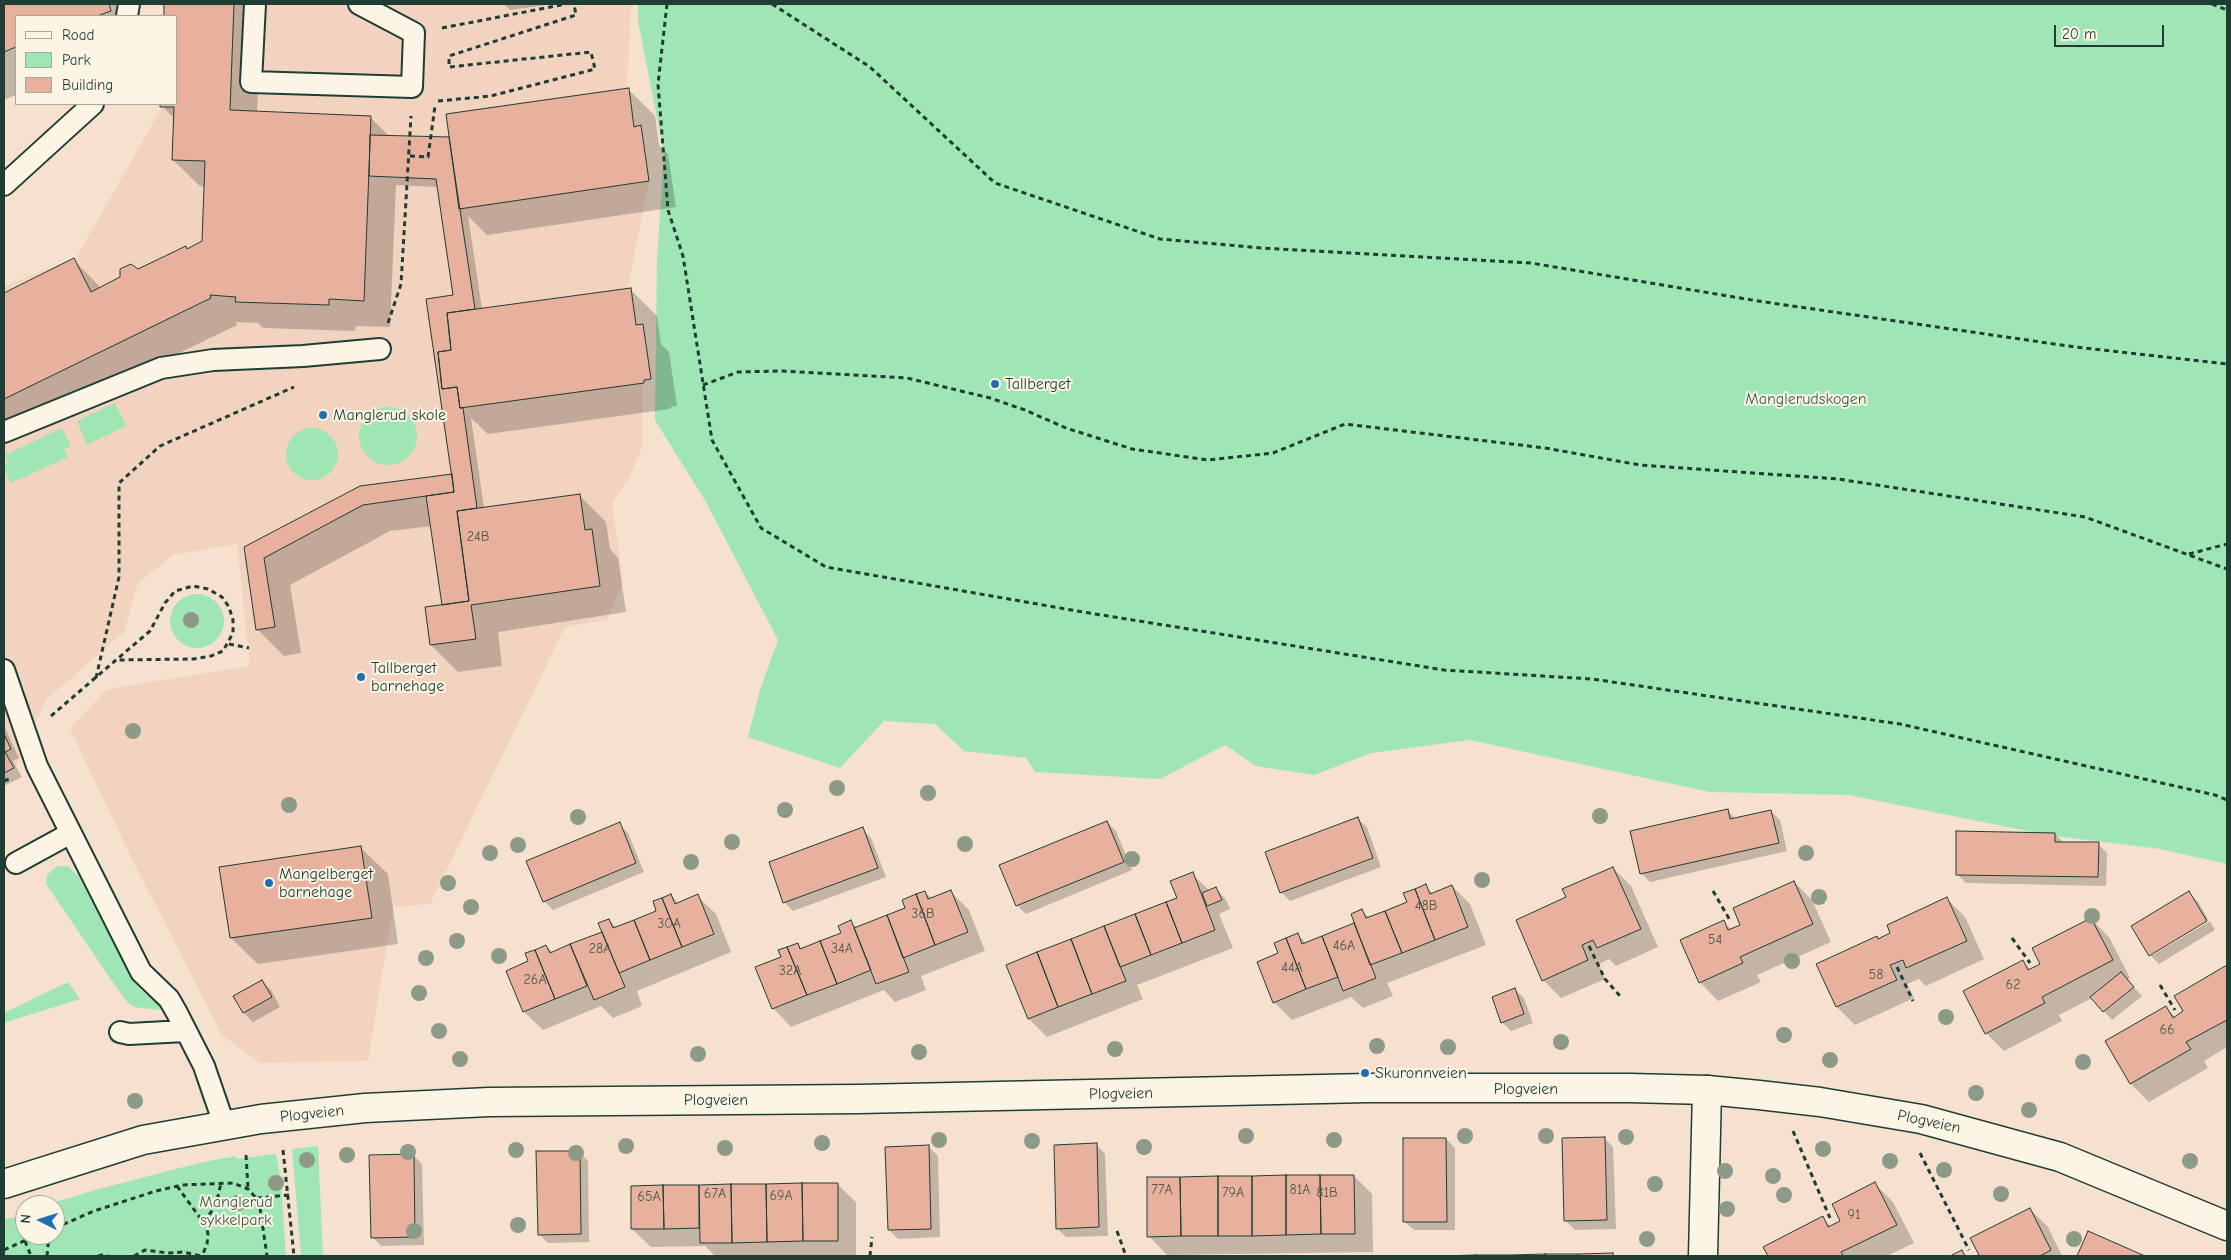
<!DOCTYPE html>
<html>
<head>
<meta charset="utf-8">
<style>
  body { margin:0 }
  #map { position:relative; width:2231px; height:1260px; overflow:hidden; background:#f6e1cf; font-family:"Comic Neue",sans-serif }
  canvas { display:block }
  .frame { position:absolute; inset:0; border:5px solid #1f3d34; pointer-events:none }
  .legend { position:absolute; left:15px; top:15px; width:162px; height:90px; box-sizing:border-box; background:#fcf5e5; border:1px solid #a4ab9e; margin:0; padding:6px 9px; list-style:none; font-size:15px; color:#1f3d34 }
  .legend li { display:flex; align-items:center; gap:10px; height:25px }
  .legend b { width:25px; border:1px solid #a4ab9e }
  .north { position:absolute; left:15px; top:1195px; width:50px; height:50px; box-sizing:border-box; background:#fcf5e5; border:1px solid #a4ab9e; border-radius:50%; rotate:275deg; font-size:14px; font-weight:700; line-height:20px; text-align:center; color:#1f3d34 }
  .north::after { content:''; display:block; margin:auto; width:18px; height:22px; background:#1f6fb2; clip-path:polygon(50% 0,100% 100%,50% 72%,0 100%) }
  .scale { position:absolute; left:2054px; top:25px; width:110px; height:22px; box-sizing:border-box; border:2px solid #1f3d34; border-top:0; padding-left:6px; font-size:15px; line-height:18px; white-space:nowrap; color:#1f3d34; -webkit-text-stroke:4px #fcf5e5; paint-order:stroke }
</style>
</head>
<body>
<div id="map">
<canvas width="2231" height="1260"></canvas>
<div class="frame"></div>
<ul class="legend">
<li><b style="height:6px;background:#fcf5e5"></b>Road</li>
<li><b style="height:14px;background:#9fe6b4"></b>Park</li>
<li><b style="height:14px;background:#e8b19d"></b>Building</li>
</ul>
<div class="north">N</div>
<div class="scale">20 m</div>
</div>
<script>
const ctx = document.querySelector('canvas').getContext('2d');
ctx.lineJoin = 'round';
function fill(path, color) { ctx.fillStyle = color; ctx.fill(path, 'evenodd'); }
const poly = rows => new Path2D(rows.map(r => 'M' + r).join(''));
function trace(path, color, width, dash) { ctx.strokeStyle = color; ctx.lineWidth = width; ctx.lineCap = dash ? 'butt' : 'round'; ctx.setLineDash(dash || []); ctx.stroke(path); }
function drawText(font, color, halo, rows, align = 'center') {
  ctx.font = font + ' "Comic Neue",sans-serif'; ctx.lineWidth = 4; ctx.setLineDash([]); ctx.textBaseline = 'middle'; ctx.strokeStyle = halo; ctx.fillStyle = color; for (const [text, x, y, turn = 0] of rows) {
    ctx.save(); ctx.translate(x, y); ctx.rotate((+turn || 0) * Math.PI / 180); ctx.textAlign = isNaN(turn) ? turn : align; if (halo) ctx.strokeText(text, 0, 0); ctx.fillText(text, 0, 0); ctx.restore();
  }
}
const built = poly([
  [164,4,631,4,627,88,633,125,641,124,649,182,627,290,632,326,639,326,646,381,642,382,642,447,630,476,612,503,623,582,607,620,565,627,430,904,393,907,368,1061,260,1063,222,1035,132,859,70,729,104,692,113,688,250,666,237,544,173,555,138,583,124,632,46,700,16,767,4,773,4,286,76,258,161,109,161,104,176,104,176,16,164,16]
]);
const green = poly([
  [638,4,2227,4,2227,864,2160,849,2047,835,1849,795,1710,792,1470,740,1371,753,1314,775,1256,766,1225,745,1160,779,1035,772,1026,758,964,751,935,724,884,721,840,768,748,737,760,690,778,640,706,502,655,420,657,260,664,153,638,21],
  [115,403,126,426,87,445,77,421],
  '359 436a29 29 0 1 1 58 0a29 29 0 1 1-58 0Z',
  '286 454a26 26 0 1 1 52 0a26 26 0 1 1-52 0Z',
  [62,428,71,446,64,449,68,457,11,483,4,468,4,465,8,463,5,455],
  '170 621a27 27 0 1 1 54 0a27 27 0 1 1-54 0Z',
  [61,866,68,866,79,877,131,977,141,990,162,1007,160,1010,134,1007,128,1003,112,981,46,884,47,875,56,867],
  [68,982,80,999,4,1023,4,1013],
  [318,1146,323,1256,301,1256,292,1149],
  [276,1154,281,1181,286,1256,4,1256,4,1219,25,1216,25,1235,55,1235,55,1205,45,1205,99,1189,199,1163,236,1156,237,1159]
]);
const shadow = poly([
  [4,4,129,4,134,16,16,16,16,95,4,100],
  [166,4,249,4,261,21,257,113,370,117,390,137,450,138,628,89,655,116,659,145,668,154,676,207,487,235,468,216,482,309,630,289,657,316,661,344,669,352,677,406,671,407,670,409,488,434,471,418,484,508,579,495,606,522,610,549,618,558,626,612,498,632,502,666,458,672,431,645,443,606,432,526,390,531,290,585,301,653,284,656,257,629,246,547,360,488,453,478,428,300,454,296,439,187,396,185,390,327,356,326,355,331,263,328,258,323,236,322,237,325,4,438,4,294,74,260,101,288,204,242,206,187,200,186,173,160,175,119,162,106,162,104,176,104,176,16,165,16],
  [504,4,553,4,510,10],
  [4,726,19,758,13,761,22,777,4,786],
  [1728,811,1736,819,1771,811,1780,820,1787,851,1650,882,1641,873],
  [1358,819,1367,827,1381,867,1290,901,1281,892],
  [1107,822,1116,831,1132,870,1026,914,1017,905],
  [619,824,628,833,644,872,553,910,544,901],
  [863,829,871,838,886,877,793,911,784,902],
  [2055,834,2064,843,2098,844,2107,853,2106,886,1966,883,1957,874],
  [361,848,388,874,398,944,258,964,231,938],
  [1613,868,1631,886,1658,947,1616,966,1609,959,1599,964,1605,979,1561,998,1543,980,1568,898],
  [1192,874,1210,891,1216,889,1225,898,1230,909,1219,914,1233,948,1137,985,1143,999,1047,1037,1029,1019,1008,965,1179,898],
  [1794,882,1812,900,1831,942,1757,975,1761,982,1718,1001,1700,982,1723,922,1732,930,1741,926],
  [1425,886,1433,894,1452,886,1470,904,1486,945,1387,983,1393,996,1363,1008,1351,997,1292,1020,1274,1002,1280,954,1298,935,1306,943,1356,924,1362,911,1369,918,1408,903],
  [925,892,932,899,951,892,969,910,985,951,921,976,926,990,895,1002,884,990,791,1027,773,1008,783,957,797,944,803,950,842,934,851,922,857,928,907,909],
  [2189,893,2198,902,2208,919,2151,953,2151,955,2133,926],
  [671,895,679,904,697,896,716,914,731,952,637,991,642,1006,613,1018,601,1006,543,1030,524,1012,508,971,530,962,546,946,553,953,604,932,609,920,617,928,658,912],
  [1947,899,1965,917,1984,959,1926,986,1919,979,1907,984,1914,998,1855,1025,1837,1007,1818,964,1877,938,1879,940],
  [2091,919,2109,937,2130,978,2127,980,2142,996,2112,1020,2092,998,2059,1015,2062,1021,2004,1051,1986,1033,2023,962,2031,970,2042,965],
  [2210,921,2215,930,2159,964,2151,956],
  [2227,966,2227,1047,2204,1061,2208,1068,2149,1102,2131,1084,2107,1042,2166,1007,2176,1018,2185,1012,2176,996],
  [262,981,271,990,280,1007,253,1022,244,1013,235,996],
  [1515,990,1524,998,1533,1023,1511,1031,1502,1022],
  [1604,1138,1613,1147,1616,1229,1575,1230,1566,1221],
  [1446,1139,1455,1148,1455,1230,1414,1230,1405,1222],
  [1096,1145,1105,1154,1108,1236,1066,1237,1057,1228],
  [929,1147,938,1156,940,1237,898,1239,889,1230],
  [579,1152,588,1161,589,1242,548,1243,539,1234],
  [413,1155,422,1164,424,1245,381,1246,373,1237],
  [1354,1176,1372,1194,1373,1252,1167,1255,1149,1236],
  [837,1184,856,1202,856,1256,715,1256,705,1246,651,1247,632,1229,632,1187],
  [1875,1184,1893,1202,1914,1243,1887,1256,1769,1256,1765,1247,1823,1218,1831,1227,1842,1221],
  [2030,1209,2048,1227,2062,1256,1978,1256],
  [2089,1232,2142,1256,2078,1256],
  [1613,1255,1614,1256,1473,1256]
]);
const building = poly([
  [4,4,109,4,111,11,97,16,16,16,16,47,4,52,4,4],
  [164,4,234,4,230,110,371,116,364,301,329,299,329,305,235,302,236,297,210,295,211,298,4,399,4,293,74,258,91,292,120,277,120,269,131,264,138,269,186,246,187,249,202,241,205,161,172,160,174,107,160,107,160,104,176,104,176,16,164,16,164,4],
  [629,88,634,127,641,125,649,181,459,209,446,114,629,88],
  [370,135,449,137,475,309,447,313,451,350,438,352,442,389,457,387,460,408,463,408,477,508,457,511,469,601,442,605,426,496,454,492,426,299,453,295,436,179,369,176,370,135],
  [631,288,636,325,643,324,651,379,644,380,644,383,460,408,457,387,442,389,438,352,451,350,447,313,631,288],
  [452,474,454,492,363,505,264,558,275,627,256,630,244,547,360,486,452,474],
  [580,494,585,530,592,529,600,586,471,605,476,639,430,645,425,607,469,601,457,511,580,494],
  [4,734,11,749,5,752,14,768,4,773,4,734],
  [1728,809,1730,819,1771,810,1779,843,1640,874,1630,831,1728,809],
  [1358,817,1373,858,1280,893,1265,852,1358,817],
  [1107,821,1124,862,1016,906,999,865,1107,821],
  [620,822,636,863,543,902,526,861,620,822],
  [863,827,878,868,783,903,769,862,863,827],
  [1956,831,2055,833,2055,842,2099,842,2098,877,1956,875,1956,831],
  [361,846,372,918,230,938,219,867,361,846],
  [1613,867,1641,929,1597,948,1593,940,1582,945,1588,960,1542,981,1516,920,1566,897,1562,889,1613,867],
  [1193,872,1215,930,1182,943,1166,902,1177,898,1170,881,1193,872],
  [1794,881,1813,924,1740,957,1743,963,1699,983,1680,940,1724,920,1728,930,1740,925,1733,908,1794,881],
  [1426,884,1430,894,1452,885,1468,927,1435,940,1415,889,1426,884],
  [1216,887,1222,900,1207,906,1202,893,1216,887],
  [1415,889,1435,940,1402,953,1385,911,1407,902,1403,893,1415,889],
  [951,890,968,932,935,945,916,894,925,891,928,899,951,890],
  [2189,891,2207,921,2149,956,2131,926,2189,891],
  [671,894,675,904,698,894,714,934,682,947,662,898,671,894],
  [916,894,935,945,903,958,887,915,905,908,902,900,916,894],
  [1947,897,1967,941,1906,968,1903,960,1890,965,1897,980,1836,1007,1816,964,1877,936,1878,939,1890,933,1887,925,1947,897],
  [662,898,682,947,650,960,634,920,656,911,653,901,662,898],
  [1166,902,1182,943,1151,955,1135,914,1166,902],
  [1362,909,1366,918,1385,911,1402,953,1370,965,1351,914,1362,909],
  [1135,914,1151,955,1120,967,1104,926,1135,914],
  [887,915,909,972,876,984,854,928,887,915],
  [2091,918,2113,960,2042,997,2045,1003,1985,1034,1963,991,2023,960,2028,970,2040,964,2032,948,2091,918],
  [609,919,613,928,634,920,650,960,619,973,598,923,609,919],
  [851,920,871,970,837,984,820,941,841,933,838,926,851,920],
  [1354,923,1376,978,1343,991,1322,936,1354,923],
  [1104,926,1126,981,1092,994,1071,939,1104,926],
  [602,932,625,987,594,1000,570,944,602,932],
  [1298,933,1302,944,1322,936,1338,977,1306,989,1286,938,1298,933],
  [1286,938,1306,989,1273,1003,1257,962,1278,953,1274,943,1286,938],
  [1071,939,1092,994,1058,1007,1037,952,1071,939],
  [820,941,837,984,807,995,787,947,798,943,800,949,820,941],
  [570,944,587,986,555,999,535,950,546,945,550,953,570,944],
  [787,947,807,995,772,1009,755,967,781,957,778,950,787,947],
  [535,950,555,999,523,1012,506,971,528,961,525,953,535,950],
  [1037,952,1058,1007,1028,1019,1006,965,1037,952],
  [2227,965,2227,1020,2186,1042,2191,1049,2130,1084,2105,1041,2166,1006,2173,1018,2183,1011,2174,996,2227,965],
  [2121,972,2134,987,2103,1012,2090,997,2121,972],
  [262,980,272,997,243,1013,233,996,262,980],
  [1515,988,1524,1014,1501,1023,1492,997,1515,988],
  [1605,1137,1607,1220,1564,1221,1562,1138,1605,1137],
  [1403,1138,1446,1138,1447,1222,1403,1222,1403,1138],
  [1097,1143,1099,1227,1056,1229,1054,1145,1097,1143],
  [929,1145,931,1229,888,1230,885,1147,929,1145],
  [536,1151,580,1151,581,1234,538,1235,536,1151],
  [414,1154,415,1237,371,1238,369,1155,414,1154],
  [1286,1175,1320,1175,1321,1234,1286,1235,1286,1175],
  [1286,1175,1286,1235,1252,1236,1252,1176,1286,1175],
  [1320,1175,1354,1175,1355,1234,1321,1234,1320,1175],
  [1218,1176,1252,1176,1252,1236,1218,1236,1218,1176],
  [1218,1176,1218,1236,1181,1236,1180,1177,1218,1176],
  [1147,1177,1180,1177,1181,1236,1147,1237,1147,1177],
  [1875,1182,1897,1225,1841,1252,1843,1256,1768,1256,1763,1247,1823,1216,1828,1227,1840,1221,1832,1204,1875,1182],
  [802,1183,838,1183,838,1241,803,1241,802,1183],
  [802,1183,803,1241,767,1242,766,1184,802,1183],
  [731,1184,766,1184,767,1242,732,1243,731,1184],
  [731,1184,732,1243,700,1243,699,1185,731,1184],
  [663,1185,664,1229,631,1229,631,1186,663,1185],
  [663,1185,699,1185,699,1228,664,1229,663,1185],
  [2030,1208,2051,1250,2040,1256,1975,1256,1979,1255,1970,1238,2030,1208],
  [2088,1231,2145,1256,2077,1256,2088,1231],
  [1962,1250,1965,1256,1950,1256,1962,1250],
  [1613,1253,1613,1256,1578,1256,1578,1254,1613,1253],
  [1545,1254,1545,1256,1510,1256,1510,1255,1545,1254],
  [1545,1254,1578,1254,1578,1256,1545,1256,1545,1254],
  [1476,1255,1510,1255,1510,1256,1476,1256,1476,1255],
  [1476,1255,1476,1256,1438,1256,1476,1255]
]);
const path = poly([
  [667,4,658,84,668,210,683,256,712,440,761,528,826,567,1083,612,1444,670,1592,679,1900,724,2215,795,2227,800],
  [772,4,870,67,995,183,1160,239,1262,248,1531,263,1758,301,2075,347,2227,364],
  [2212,4,2227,10],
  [442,28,566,4],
  [438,101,491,96,595,69,591,52,449,67,449,56,576,15,574,4],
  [410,156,428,157,435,106],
  [388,323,401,284,411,116],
  [703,385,738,372,782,371,907,378,990,398,1025,410,1066,428,1132,449,1208,460,1273,453,1345,424,1545,448,1640,465,1838,479,2085,517,2227,569],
  [2189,554,2227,544],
  [229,644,249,648],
  [96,678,119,577,119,483,160,446,294,387],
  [51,716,116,660,150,631,165,603,175,591,193,586,208,589,222,597,229,607,233,620,233,633,223,651,211,656,193,659,116,660],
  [4,781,12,778],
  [1713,891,1731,922],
  [2012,938,2030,963],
  [1589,946,1605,979,1620,996],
  [1897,967,1913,1001],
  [2160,985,2175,1010],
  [1793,1131,1830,1218],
  [283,1150,294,1256],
  [1920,1153,1969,1250],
  [246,1155,248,1188],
  [177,1186,206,1226,208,1234,207,1244,202,1256],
  [257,1198,289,1195],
  [204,1222,216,1205,221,1183],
  [55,1228,94,1211,156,1191,182,1185,233,1183,248,1189,259,1201,267,1256],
  [1117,1231,1126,1256],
  [25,1241,31,1256],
  [4,1250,37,1235],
  [47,1256,49,1235],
  [98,1256,102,1255,108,1256],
  [134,1256,145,1250,168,1253,183,1252,201,1256],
  [870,1256,872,1237]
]);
const service = poly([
  [255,4,251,82,412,87,414,33,359,4],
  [127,16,129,4],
  [4,185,93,104],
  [4,432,161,368,213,360,303,356,380,349],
  [4,670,37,766,141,972,169,999,177,1013,204,1066,225,1127],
  [16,863,71,833],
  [120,1032,129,1034,185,1031]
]);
const minor = poly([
  [1703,1256,1707,1090]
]);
const tertiary = poly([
  [4,1184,143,1140,261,1119,365,1108,489,1102,859,1099,1368,1088,1630,1088,1707,1090,1759,1095,1820,1102,1921,1119,2060,1157,2227,1226]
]);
const trees = [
  [191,620],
  [133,731],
  [837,788],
  [928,793],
  [289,805],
  [785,810],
  [1600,816],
  [578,817],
  [732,842],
  [965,844],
  [518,845],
  [490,853],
  [1806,853],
  [1132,859],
  [691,862],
  [1482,880],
  [448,883],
  [1819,897],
  [471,907],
  [2092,916],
  [457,941],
  [499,956],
  [426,958],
  [1792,961],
  [419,993],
  [1946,1017],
  [439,1031],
  [1784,1035],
  [1561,1042],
  [1377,1046],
  [1448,1047],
  [1115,1049],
  [919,1052],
  [698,1054],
  [460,1059],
  [1830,1060],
  [2083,1062],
  [1976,1093],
  [135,1101],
  [2029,1110],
  [1246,1136],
  [1465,1136],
  [1546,1136],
  [1626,1137],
  [939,1140],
  [1334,1140],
  [1032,1141],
  [822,1143],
  [626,1146],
  [1144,1147],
  [725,1148],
  [1823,1149],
  [516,1150],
  [408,1152],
  [576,1153],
  [347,1155],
  [307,1160],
  [1890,1161],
  [2190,1161],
  [1944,1170],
  [1725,1171],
  [1773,1176],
  [276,1183],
  [1655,1184],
  [2001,1194],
  [1784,1195],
  [238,1203],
  [1727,1209],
  [518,1225],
  [414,1231],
  [1647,1239],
  [2074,1239]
];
const markers = [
  [995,384,5,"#1f6fb2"],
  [323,415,5,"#1f6fb2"],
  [361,677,5,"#1f6fb2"],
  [269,883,5,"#1f6fb2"],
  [1365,1073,5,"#1f6fb2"]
];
const numberNames = [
  ["24B",478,537],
  ["48B",1426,906],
  ["36B",923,914],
  ["30A",669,924],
  ["54",1715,940],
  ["46A",1344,946],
  ["28A",600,949],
  ["34A",842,949],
  ["44A",1292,968],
  ["32A",790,971],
  ["58",1876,975],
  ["26A",535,980],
  ["62",2013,985],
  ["66",2167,1030],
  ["77A",1162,1190],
  ["81A",1300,1190],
  ["79A",1233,1193],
  ["81B",1327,1193],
  ["67A",715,1194],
  ["69A",781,1196],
  ["65A",649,1197],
  ["91",1854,1215]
];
const poiNames = [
  ["Tallberget",1005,384],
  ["Manglerud skole",333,415],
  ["Tallberget",371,668],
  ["barnehage",371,686],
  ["Mangelberget",279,874],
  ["barnehage",279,892],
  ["Skuronnveien",1375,1073]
];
const parkNames = [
  ["Manglerudskogen",1806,399],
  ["Manglerud",236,1202],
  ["sykkelpark",236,1220]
];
const streetNames = [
  ["Plogveien",1526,1089],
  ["Plogveien",1121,1094,-1],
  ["Plogveien",716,1100],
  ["Plogveien",312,1114,-6],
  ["Plogveien",1929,1122,12]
];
fill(built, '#f2d3c0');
fill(green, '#9fe6b4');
fill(shadow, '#0003');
fill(building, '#e8b19d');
trace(building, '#1f3d34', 1);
trace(service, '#1f3d34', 24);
trace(minor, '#1f3d34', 31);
trace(tertiary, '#1f3d34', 31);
trace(path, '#1f3d34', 3, [5, 4]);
trace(service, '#fcf5e5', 20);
trace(minor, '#fcf5e5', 28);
trace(tertiary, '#fcf5e5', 28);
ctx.fillStyle = '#8e9a88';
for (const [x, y] of trees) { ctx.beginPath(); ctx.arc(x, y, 8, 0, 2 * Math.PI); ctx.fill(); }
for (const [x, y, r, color] of markers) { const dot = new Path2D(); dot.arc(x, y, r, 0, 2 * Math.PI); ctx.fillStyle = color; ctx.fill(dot); trace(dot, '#fcf5e5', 2); }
drawText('14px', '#515a4e', null, numberNames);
drawText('16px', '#1f3d34', '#fcf5e5', poiNames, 'left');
drawText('16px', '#395f4e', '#fcf5e5', parkNames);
drawText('16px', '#1f3d34', '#fcf5e5', streetNames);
</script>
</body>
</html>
